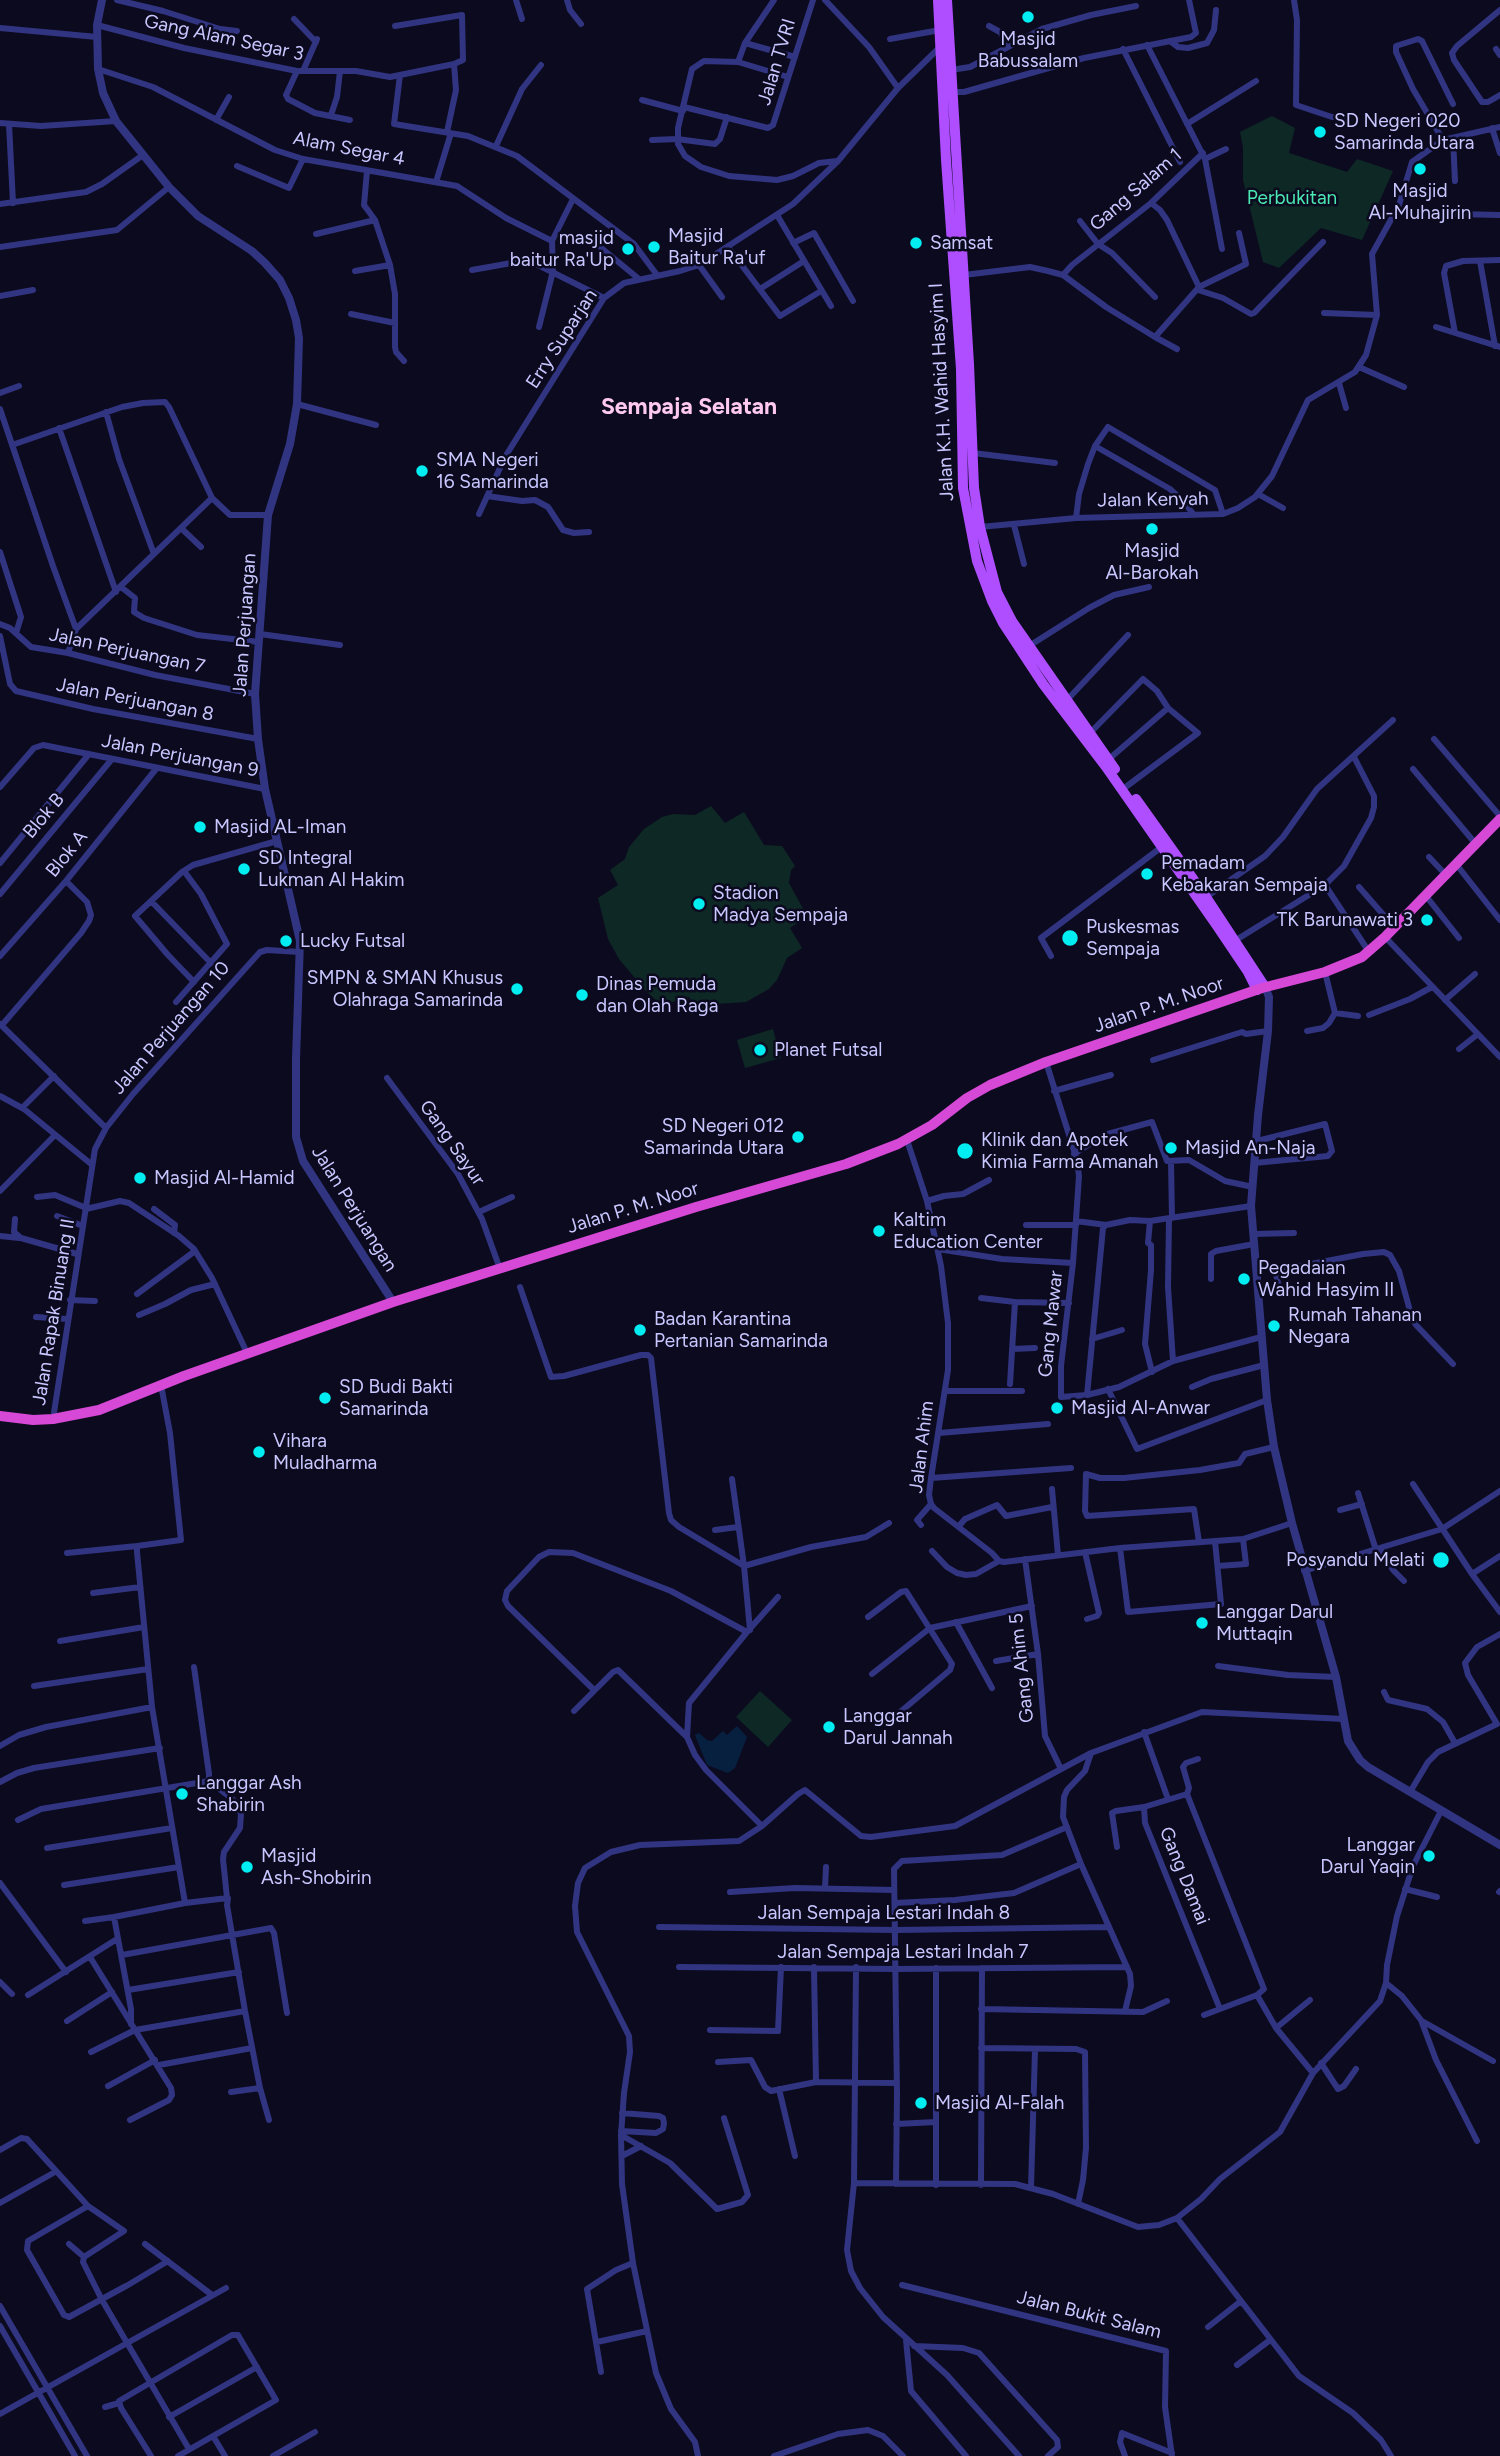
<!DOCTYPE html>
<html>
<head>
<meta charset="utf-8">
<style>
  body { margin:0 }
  canvas { display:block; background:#0c0a1e }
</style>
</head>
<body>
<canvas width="1500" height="2456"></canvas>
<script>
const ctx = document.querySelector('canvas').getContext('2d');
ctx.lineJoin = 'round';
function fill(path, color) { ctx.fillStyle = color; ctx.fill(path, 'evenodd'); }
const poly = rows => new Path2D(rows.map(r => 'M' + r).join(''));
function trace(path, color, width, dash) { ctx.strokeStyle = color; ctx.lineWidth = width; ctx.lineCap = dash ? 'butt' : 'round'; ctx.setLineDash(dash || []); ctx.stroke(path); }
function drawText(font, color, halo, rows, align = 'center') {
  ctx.font = font + ' Figtree,sans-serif'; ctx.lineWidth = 5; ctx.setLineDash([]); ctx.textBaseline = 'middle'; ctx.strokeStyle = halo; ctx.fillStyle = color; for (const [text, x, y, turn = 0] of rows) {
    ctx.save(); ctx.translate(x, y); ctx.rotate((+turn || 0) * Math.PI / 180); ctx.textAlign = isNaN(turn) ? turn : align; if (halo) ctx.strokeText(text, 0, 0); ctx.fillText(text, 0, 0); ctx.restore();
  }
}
const green = poly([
  [1272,116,1295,128,1289,153,1347,172,1357,159,1393,171,1362,240,1321,228,1279,268,1263,262,1243,180,1243,147,1240,132],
  [711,806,725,823,744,812,764,845,782,846,795,866,791,870,789,883,807,916,790,928,802,948,787,958,777,980,769,989,746,1002,716,1004,700,1013,689,997,666,1004,659,1003,645,990,619,959,608,939,598,898,618,885,610,870,625,859,629,847,644,829,662,817,673,814,695,815],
  [773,1029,781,1058,745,1068,737,1040],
  [760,1691,792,1720,768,1747,736,1717]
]);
const water = poly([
  [737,1726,747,1737,735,1768,728,1773,707,1765,695,1735,699,1733,707,1740,712,1741,723,1731,727,1735]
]);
const minor = poly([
  [117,0,163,11,220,29,237,31],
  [516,0,522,19],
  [567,0,570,10,581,24],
  [774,0,745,43,738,62,704,61,692,69,678,128,678,144,685,156,701,167,729,176,777,180,793,176,819,163,837,161],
  [825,0,869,47,898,88],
  [1294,0,1297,20,1296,105,1332,117,1345,117],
  [1500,10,1457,46,1452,53,1454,60,1482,102,1488,102,1500,95],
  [294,19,316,42],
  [97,25,184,48,297,71,356,71,390,77,454,64,463,60,462,15,395,26],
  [989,26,1000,32,1009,45],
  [0,28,97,37],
  [890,39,940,30],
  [1170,41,1178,47,1188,48,1207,43,1214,30,1216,10],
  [745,43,795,57],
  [1147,45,1205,159,1222,249],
  [1123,49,1180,162],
  [1496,49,1500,55],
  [738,62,788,77],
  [98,69,153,87,275,150,303,159,457,186,506,218,552,241,553,271,539,327],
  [951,70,970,67,1042,29,1091,15,1136,6],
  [297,71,286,95,288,99,315,113,350,120],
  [303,71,317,39],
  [400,75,394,124,468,136,517,156,634,244,657,275],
  [952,92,964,92,1084,58,1191,37,1196,33,1189,0],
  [642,100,683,111],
  [684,107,768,128,773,125,813,0],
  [331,115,337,97,340,71],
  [216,120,229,97],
  [0,123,41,126,116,121],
  [9,124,13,203],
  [1187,124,1256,81],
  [1492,128,1500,153],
  [447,132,456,90,454,64],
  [1453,138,1455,181],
  [652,140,677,139,715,144,720,139,727,117],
  [1443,140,1413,89,1396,52,1396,46,1418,39,1422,41,1453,104],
  [496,146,522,89,541,65],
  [1205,159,1226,149],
  [237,166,289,188,303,159],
  [367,171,364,205,375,220,390,265,395,294,395,347,396,352,404,361],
  [436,182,451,133],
  [0,204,86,192,102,184,143,155],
  [1455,214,1500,215],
  [777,215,831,306],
  [1080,221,1098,244,1112,253,1155,297],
  [316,234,375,220],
  [552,241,573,199],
  [594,242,639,279],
  [793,243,814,233,853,301],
  [0,247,117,230,169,187],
  [728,247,780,316,821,291],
  [1480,261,1495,346],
  [699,265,722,297],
  [472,270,517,262,536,264,604,298],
  [355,271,390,265],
  [964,275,1030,267,1048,271,1063,275,1106,307,1155,337,1199,287,1167,220,1160,210,1151,203],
  [1063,275,1072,265,1151,203,1203,153],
  [1199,287,1246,264,1239,233],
  [760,289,804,261],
  [1198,290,1223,298,1251,314,1254,313,1323,242],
  [0,296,33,290],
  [1324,313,1377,315],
  [351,314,395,323],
  [1436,327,1500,347],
  [1455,333,1444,273,1446,266,1463,261,1500,260],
  [1155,337,1177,349],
  [1359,367,1404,387],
  [1339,383,1346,408],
  [0,393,19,386],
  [297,404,376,425],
  [0,409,53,566,76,629],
  [106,412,119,459,154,554],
  [59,428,116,592],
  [12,445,122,407,143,403,165,402,169,407,212,498,230,515,268,515],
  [1095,446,1170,489,1183,501,1194,515],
  [973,453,1055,463],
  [1258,494,1283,508],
  [487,496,522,501,535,500,548,507,563,530,574,533,589,532],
  [479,514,505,457,604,298,624,283,680,271,699,265,793,204,838,161,898,88,939,48],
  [1076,518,1079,494,1088,464,1095,446,1108,427,1215,490,1223,514],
  [1014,525,1024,564],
  [980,527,1076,518,1223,514,1238,508,1255,497,1272,476,1308,400,1355,372,1366,355,1377,315,1372,254,1399,205,1412,162,1443,140,1500,127],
  [181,528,201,547],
  [0,552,21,617,16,633],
  [121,587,135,598,134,612,144,618,197,635,259,642],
  [0,624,10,628,31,647,68,653,155,675,255,694],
  [260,634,340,645],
  [0,636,10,684,16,691,93,709,258,739],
  [1029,646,1089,608,1114,595,1149,587],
  [68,653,76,629,212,498],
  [1067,700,1128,635],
  [1090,733,1143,679,1157,691,1168,708,1198,733,1127,786],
  [1434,739,1500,816],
  [1109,759,1168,708],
  [1413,769,1475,843],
  [0,787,34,748,43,745,265,789],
  [1429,857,1445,874],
  [0,863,89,754],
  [1456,864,1500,920],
  [1325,885,1369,952],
  [1359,887,1394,927],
  [0,894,112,759],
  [1426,896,1459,938],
  [1206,897,1265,856,1283,837,1317,789,1393,720],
  [151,901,211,963],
  [1385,937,1500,1057],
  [1236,940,1325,885,1344,866,1371,818,1374,807,1374,796,1354,757],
  [0,956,66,881,156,769],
  [1051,956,1041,938,1163,846],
  [194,982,168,955,135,916,182,872,193,865,277,841],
  [1445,1000,1475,974],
  [176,1002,227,944,201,894,184,871],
  [1335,1013,1358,1016],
  [1369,1015,1410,999,1432,987],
  [0,1024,106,1128],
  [2,1025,81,933,89,921,91,915,87,902,66,881],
  [1307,1031,1323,1028,1329,1023,1335,1013,1325,972],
  [1459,1049,1478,1034],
  [1153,1060,1242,1032,1246,1034,1268,1031],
  [1046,1062,1077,1160,1079,1176,1073,1263,1061,1366,1061,1397,1087,1395,1119,1387,1173,1361,1261,1337],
  [387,1078,458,1174,482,1219,500,1269],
  [1054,1091,1111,1075],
  [0,1096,24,1109,91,1164],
  [23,1107,54,1076],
  [907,1140,927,1201,941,1266,948,1323,948,1370,931,1478,929,1495,931,1504,934,1508,992,1553,999,1561,1004,1562,1120,1548,1243,1539,1292,1523],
  [1074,1154,1104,1135,1152,1122,1167,1161,1189,1160,1225,1181,1253,1187],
  [1171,1162,1172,1218],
  [1254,1163,1328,1156,1332,1151,1325,1124,1257,1141],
  [0,1191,55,1135],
  [37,1197,55,1195,86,1208],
  [927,1201,944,1196,963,1194,989,1180],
  [86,1209,120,1201,129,1203,179,1236,194,1249,212,1278,247,1353],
  [154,1209,175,1225,174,1233],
  [479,1212,512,1197],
  [57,1216,83,1226],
  [15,1219,14,1232,21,1238,77,1254],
  [1169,1219,1168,1287,1173,1361],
  [1076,1221,1106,1225,1130,1220,1150,1221,1251,1206],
  [1150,1221,1148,1243,1151,1245,1151,1270,1145,1344,1152,1372],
  [1026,1225,1076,1225],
  [1253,1234,1294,1233],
  [0,1236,19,1238],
  [938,1249,1002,1259,1073,1263],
  [1211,1279,1211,1254,1216,1251,1254,1244],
  [520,1287,551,1377,564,1376,641,1355,648,1355,651,1358,669,1513,671,1520,679,1527,744,1566,811,1547,866,1537,889,1523],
  [1280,1290,1275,1271,1363,1254,1384,1252,1390,1255,1399,1271,1412,1318,1416,1325,1453,1364],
  [137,1294,195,1251],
  [981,1298,1015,1302,1069,1303],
  [70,1300,95,1301],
  [139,1315,165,1304,191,1290,215,1284],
  [36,1317,67,1319],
  [1092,1339,1122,1330],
  [1012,1349,1035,1348],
  [1010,1384,1015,1302],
  [1192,1387,1211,1379,1264,1365],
  [1108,1389,1137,1449,1267,1400],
  [945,1391,1022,1391],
  [1087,1395,1103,1228,1106,1225],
  [53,1419,95,1149,106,1128,133,1094,260,952,267,950,300,952],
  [939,1433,1048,1424],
  [931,1478,1071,1468],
  [732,1479,744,1566,750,1630],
  [1413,1484,1472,1574,1500,1612],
  [1052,1489,1058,1555],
  [1358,1493,1376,1550],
  [1340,1510,1362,1504],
  [921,1525,917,1520,931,1504],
  [959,1526,965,1519,997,1505,1006,1516,1052,1507],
  [715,1530,738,1527],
  [1199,1542,1194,1509,1087,1516,1085,1511,1086,1474,1100,1478,1124,1478,1200,1470,1239,1463,1245,1454,1274,1447],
  [1120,1548,1128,1612,1221,1604,1215,1541],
  [1380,1549,1393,1570,1404,1581],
  [932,1551,947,1567,957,1573,966,1575,976,1574,999,1561],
  [1085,1552,1099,1613,1097,1616,1087,1619],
  [67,1553,137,1546],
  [1025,1559,1038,1654,1045,1736,1061,1769],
  [1218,1566,1246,1564,1243,1539],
  [1304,1571,1442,1529,1500,1491],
  [1472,1574,1500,1556],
  [93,1593,140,1587],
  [868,1617,901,1592,906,1591,952,1664,950,1670,886,1724],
  [956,1622,992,1688],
  [747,1632,689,1703,687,1737,695,1755,706,1770,762,1826],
  [60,1641,144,1627],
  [996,1661,1038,1654],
  [1218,1666,1288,1675,1336,1677],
  [872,1674,930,1628,1032,1606],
  [34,1686,148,1669],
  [594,1690,508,1606,505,1600,507,1591,539,1557,549,1552,573,1553,671,1591,747,1632,778,1597],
  [1384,1692,1388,1700,1427,1709,1443,1722,1455,1743],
  [574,1711,613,1672,618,1670,687,1737],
  [1144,1732,1168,1799],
  [0,1746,19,1735,46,1727,152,1707],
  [1091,1753,1085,1771,1067,1790,1064,1797,1063,1817,1081,1864,1130,1974,1131,1986,1125,2011],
  [209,1781,236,1802,241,1814,240,1828,224,1852,223,1859,227,1898],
  [0,1782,17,1773,34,1768,160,1748],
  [1410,1792,1428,1762,1438,1752,1497,1724,1468,1675,1465,1663,1477,1647,1500,1634],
  [1187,1794,1189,1788,1183,1767,1186,1763,1198,1759],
  [18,1820,41,1809,209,1781,209,1774,194,1667],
  [1117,1847,1112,1813,1116,1811,1144,1807],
  [47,1848,172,1828],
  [0,1883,66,1972],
  [64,1885,179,1867],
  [825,1888,826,1867],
  [1405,1889,1437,1897],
  [730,1892,795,1888,894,1890],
  [1499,1892,1500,1891],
  [185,1903,228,1898,227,1905,245,2011,260,2088,231,2092],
  [895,1903,955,1900,1014,1893,1081,1864],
  [85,1921,114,1917],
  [659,1927,896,1930,1108,1927],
  [122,1955,271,1928,274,1933,287,2013],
  [90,1957,171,2088,172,2095,169,2100,130,2120],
  [679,1967,896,1969,1127,1967],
  [814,1967,816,2082],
  [856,1967,854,2183,847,2250,851,2271,860,2288,883,2317,947,2375,1019,2456],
  [936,1968,936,2185],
  [0,1982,12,1994],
  [1386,1983,1402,1996,1421,2020,1436,2060,1477,2141],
  [128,1990,239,1972],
  [28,1995,117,1939],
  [981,2009,1143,2012,1167,2001],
  [1220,2009,1145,1823,1144,1807,1187,1794,1264,1989,1257,1995,1276,2028,1313,2073],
  [1204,2015,1257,1995],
  [67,2021,112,1992],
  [1422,2021,1493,2061],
  [131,2024,131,2009,114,1917,185,1903,152,1707,137,1552,137,1546,181,1540,170,1433,161,1385],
  [1276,2028,1310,2000],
  [710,2030,778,2031,781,1967],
  [981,2048,1076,2049,1085,2052,1086,2148,1083,2180,1078,2204],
  [91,2052,135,2030,245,2011],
  [718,2062,751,2060,765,2087,771,2091,816,2082,897,2083],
  [1321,2063,1338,2089,1344,2086,1356,2069],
  [159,2065,252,2048],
  [108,2086,155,2060],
  [260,2088,269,2120],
  [779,2089,795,2156],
  [896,2124,936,2122],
  [621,2131,656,2133,663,2129,664,2123,663,2118,659,2116,622,2113],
  [621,2135,670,2163,717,2209,742,2202,748,2195,724,2118],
  [0,2150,21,2138,27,2139,88,2206,124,2231,84,2257],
  [622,2156,641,2146],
  [854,2183,1015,2184,1053,2194,1138,2227,1159,2225,1177,2218,1201,2199,1220,2179,1280,2132,1313,2073,1380,2001,1386,1983,1387,1965,1397,1916,1413,1866,1441,1811],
  [896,2184,897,2094,894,1869,902,1861,1002,1855,1067,1827],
  [981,2185,982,1968],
  [1031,2188,1035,2050],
  [0,2203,55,2172],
  [88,2206,28,2241,27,2250,64,2315,69,2317,126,2286],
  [1177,2218,1299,2376,1353,2413,1381,2440,1391,2456],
  [69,2244,84,2257],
  [145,2244,212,2295],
  [84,2257,83,2262,102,2300,189,2449],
  [128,2285,168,2261],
  [902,2285,1166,2351,1165,2407,1172,2456],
  [0,2306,87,2456],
  [0,2326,75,2456],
  [1208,2327,1241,2301],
  [906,2340,911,2391,966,2456],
  [597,2342,647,2331],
  [914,2346,963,2348,979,2353,1057,2440,1058,2447,1048,2456],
  [1237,2365,1270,2340],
  [601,2372,587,2289,616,2270,633,2263],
  [105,2407,119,2403],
  [0,2414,226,2288],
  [169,2417,257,2367],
  [213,2436,225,2456],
  [151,2456,121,2408,119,2401,232,2335,238,2335,276,2400,178,2456],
  [273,2456,315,2432],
  [698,2456,695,2442,671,2409,656,2373,633,2263,622,2184,621,2135,624,2093,630,2052,629,2036,577,1932,575,1906,578,1883,585,1868,611,1852,640,1845,739,1841,762,1826,798,1794,805,1790,861,1836,871,1837,955,1826,1091,1753,1202,1712,1344,1719],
  [774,2456,838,2434,868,2430,883,2436,903,2456],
  [1125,2456,1120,2442,1122,2433,1172,2453]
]);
const tertiary = poly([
  [102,0,97,25,98,69,103,93,116,121,169,187,198,216,252,251,265,263,280,280,289,298,296,320,299,338,297,404,290,444,268,515,255,694,258,739,265,789,300,941,296,1059,296,1137,303,1161,393,1302],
  [1265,987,1269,997,1268,1031,1258,1115,1251,1206,1267,1400,1274,1447,1292,1523,1336,1677,1348,1741,1360,1760,1368,1767,1500,1845]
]);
const primary = poly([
  [938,0,946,160,961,369,963,488,977,561,992,601,1003,623,1043,684,1106,767,1217,926,1248,972,1257,990],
  [947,0,969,364,974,488,980,527,997,592,1012,621,1115,769],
  [1136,799,1206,897,1265,987]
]);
const trunk = poly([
  [0,1416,33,1420,53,1419,99,1410,184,1376,393,1302,696,1207,846,1164,898,1144,932,1125,967,1098,990,1085,1046,1062,1262,988,1325,972,1362,957,1385,937,1500,819]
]);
const markers = [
  [1028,17,7,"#00edf2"],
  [1320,132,7,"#00edf2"],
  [1420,169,7,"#00edf2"],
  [916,243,7,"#00edf2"],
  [654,247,7,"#00edf2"],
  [628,249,7,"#00edf2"],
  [422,471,7,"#00edf2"],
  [1152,529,7,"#00edf2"],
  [200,827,7,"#00edf2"],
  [244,869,7,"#00edf2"],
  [1147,874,7,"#00edf2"],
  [699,904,7,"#00edf2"],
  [1427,920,7,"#00edf2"],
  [1070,938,9,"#00edf2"],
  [286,941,7,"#00edf2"],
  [517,989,7,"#00edf2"],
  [582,995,7,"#00edf2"],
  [760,1050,7,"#00edf2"],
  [798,1137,7,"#00edf2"],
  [1171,1148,7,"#00edf2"],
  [965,1151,9,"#00edf2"],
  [140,1178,7,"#00edf2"],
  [879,1231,7,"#00edf2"],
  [1244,1279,7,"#00edf2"],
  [1274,1326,7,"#00edf2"],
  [640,1330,7,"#00edf2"],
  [325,1398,7,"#00edf2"],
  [1057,1408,7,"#00edf2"],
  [259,1452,7,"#00edf2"],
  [1441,1560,9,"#00edf2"],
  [1202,1623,7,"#00edf2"],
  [829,1727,7,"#00edf2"],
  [182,1794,7,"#00edf2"],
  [1429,1856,7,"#00edf2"],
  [247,1867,7,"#00edf2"],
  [921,2103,7,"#00edf2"]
];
const streetNames = [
  ["Gang Alam Segar 3",224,38,12],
  ["Jalan TVRI",777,62,-73],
  ["Alam Segar 4",349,149,11],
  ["Gang Salam 1",1136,190,-41],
  ["Erry Suparjan",562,339,-57],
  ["Jalan K.H. Wahid Hasyim I",942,392,-93],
  ["Jalan Kenyah",1153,500,-1],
  ["Jalan Perjuangan",245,625,-86],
  ["Jalan Perjuangan 7",127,651,12],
  ["Jalan Perjuangan 8",135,700,11],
  ["Jalan Perjuangan 9",180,756,11],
  ["Blok B",44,816,-50],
  ["Blok A",67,854,-51],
  ["Jalan P. M. Noor",1159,1005,-19],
  ["Jalan Perjuangan 10",171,1028,-49],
  ["Gang Sayur",452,1143,55],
  ["Jalan P. M. Noor",633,1208,-17],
  ["Jalan Perjuangan",354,1209,58],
  ["Jalan Rapak Binuang II",54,1312,-81],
  ["Gang Mawar",1051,1324,-84],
  ["Jalan Ahim",922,1447,-83],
  ["Gang Ahim 5",1022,1668,-96],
  ["Gang Damai",1184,1876,68],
  ["Jalan Sempaja Lestari Indah 8",884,1913],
  ["Jalan Sempaja Lestari Indah 7",903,1952],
  ["Jalan Bukit Salam",1089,2315,14]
];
const poiNames = [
  ["Masjid",1028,39,"center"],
  ["Babussalam",1028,61,"center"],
  ["SD Negeri 020",1334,121],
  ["Samarinda Utara",1334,143],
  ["Masjid",1420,191,"center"],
  ["Al-Muhajirin",1420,213,"center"],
  ["Masjid",668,236],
  ["Baitur Ra'uf",668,258],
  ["masjid",614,238,"right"],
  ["baitur Ra'Up",614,260,"right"],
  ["Samsat",930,243],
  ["SMA Negeri",436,460],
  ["16 Samarinda",436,482],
  ["Masjid",1152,551,"center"],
  ["Al-Barokah",1152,573,"center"],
  ["Masjid AL-Iman",214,827],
  ["SD Integral",258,858],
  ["Lukman Al Hakim",258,880],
  ["Pemadam",1161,863],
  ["Kebakaran Sempaja",1161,885],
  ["Stadion",713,893],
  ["Madya Sempaja",713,915],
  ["TK Barunawati 3",1413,920,"right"],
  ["Puskesmas",1086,927],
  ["Sempaja",1086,949],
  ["Lucky Futsal",300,941],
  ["SMPN & SMAN Khusus",503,978,"right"],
  ["Olahraga Samarinda",503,1000,"right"],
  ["Dinas Pemuda",596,984],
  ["dan Olah Raga",596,1006],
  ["Planet Futsal",774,1050],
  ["SD Negeri 012",784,1126,"right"],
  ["Samarinda Utara",784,1148,"right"],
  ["Klinik dan Apotek",981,1140],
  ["Kimia Farma Amanah",981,1162],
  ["Masjid An-Naja",1185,1148],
  ["Masjid Al-Hamid",154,1178],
  ["Kaltim",893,1220],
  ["Education Center",893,1242],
  ["Pegadaian",1258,1268],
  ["Wahid Hasyim II",1258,1290],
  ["Rumah Tahanan",1288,1315],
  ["Negara",1288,1337],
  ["Badan Karantina",654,1319],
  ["Pertanian Samarinda",654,1341],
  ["SD Budi Bakti",339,1387],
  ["Samarinda",339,1409],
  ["Masjid Al-Anwar",1071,1408],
  ["Vihara",273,1441],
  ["Muladharma",273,1463],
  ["Posyandu Melati",1425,1560,"right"],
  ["Langgar Darul",1216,1612],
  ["Muttaqin",1216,1634],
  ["Langgar",843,1716],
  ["Darul Jannah",843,1738],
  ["Langgar Ash",196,1783],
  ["Shabirin",196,1805],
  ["Langgar",1415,1845,"right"],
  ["Darul Yaqin",1415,1867,"right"],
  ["Masjid",261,1856],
  ["Ash-Shobirin",261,1878],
  ["Masjid Al-Falah",935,2103]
];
const parkNames = [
  ["Perbukitan",1292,198]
];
const quarterNames = [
  ["Sempaja Selatan",689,407]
];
fill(green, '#0d2825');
fill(water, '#072040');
trace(minor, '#313481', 6);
trace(tertiary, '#313481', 8);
trace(primary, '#ae4eff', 10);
trace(trunk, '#d648d6', 10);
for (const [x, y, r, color] of markers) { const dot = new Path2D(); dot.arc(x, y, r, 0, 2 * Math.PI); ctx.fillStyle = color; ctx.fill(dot); trace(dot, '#0c0a1e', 2.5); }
drawText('19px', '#c9c7ff', '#0c0a1e', streetNames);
drawText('19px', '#c9c7ff', '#0c0a1e', poiNames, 'left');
drawText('19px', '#4ae8b3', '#0c0a1e', parkNames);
drawText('bold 23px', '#ffc9f0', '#0c0a1e', quarterNames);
</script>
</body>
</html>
